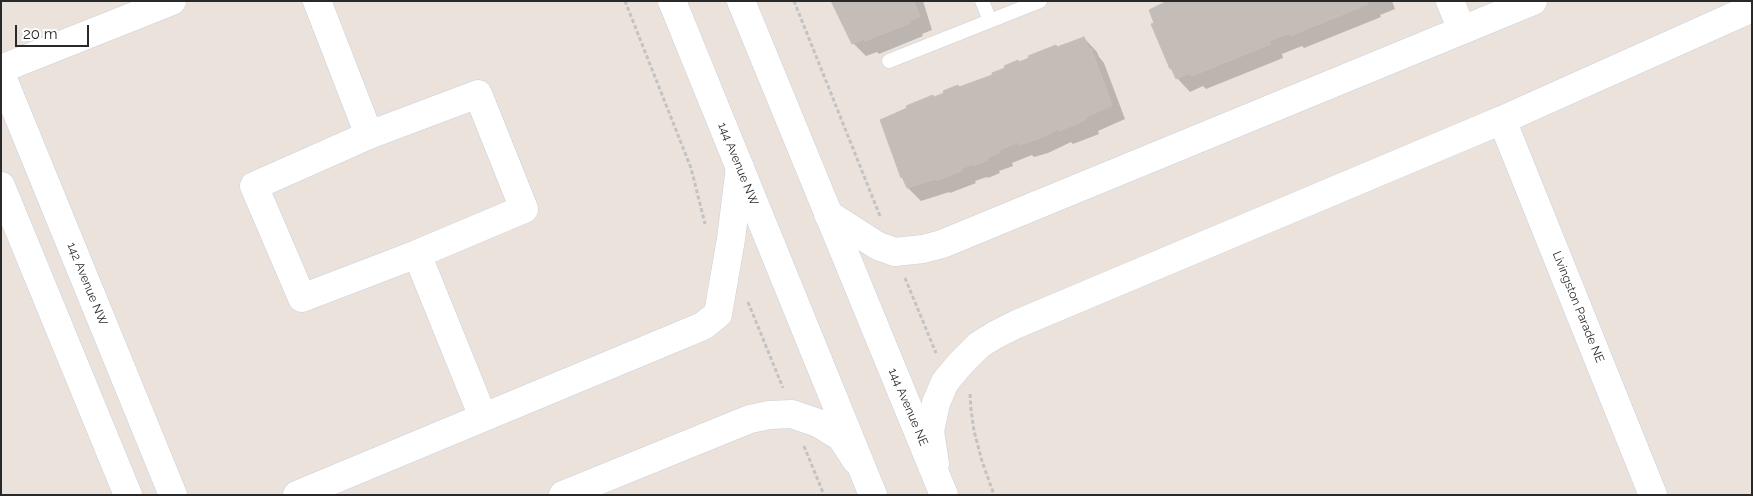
<!DOCTYPE html>
<html>
<head>
<meta charset="utf-8">
<style>
  body { margin:0 }
  #map { position:relative; width:1753px; height:496px; overflow:hidden; background:#ebe2db; font-family:Raleway,sans-serif }
  canvas { display:block }
  .frame { position:absolute; inset:0; border:2px solid #292929; pointer-events:none }
  .scale { position:absolute; left:15px; top:25px; width:74px; height:22px; box-sizing:border-box; border:2px solid #292929; border-top:0; padding-left:6px; font-size:15px; line-height:18px; white-space:nowrap; color:#292929; -webkit-text-stroke:4px #fff; paint-order:stroke }
</style>
</head>
<body>
<div id="map">
<canvas width="1753" height="496"></canvas>
<div class="frame"></div>
<div class="scale">20 m</div>
</div>
<script>
const ctx = document.querySelector('canvas').getContext('2d');
ctx.lineJoin = 'round';
function fill(path, color) { ctx.fillStyle = color; ctx.fill(path, 'evenodd'); }
const poly = rows => new Path2D(rows.map(r => 'M' + r).join(''));
function trace(path, color, width, dash) { ctx.strokeStyle = color; ctx.lineWidth = width; ctx.lineCap = dash ? 'butt' : 'round'; ctx.setLineDash(dash || []); ctx.stroke(path); }
function drawText(font, color, halo, rows, align = 'center') {
  ctx.font = font + ' Raleway,sans-serif'; ctx.lineWidth = 4; ctx.setLineDash([]); ctx.textBaseline = 'middle'; ctx.strokeStyle = halo; ctx.fillStyle = color; for (const [text, x, y, turn = 0] of rows) {
    ctx.save(); ctx.translate(x, y); ctx.rotate((+turn || 0) * Math.PI / 180); ctx.textAlign = isNaN(turn) ? turn : align; if (halo) ctx.strokeText(text, 0, 0); ctx.fillText(text, 0, 0); ctx.restore();
  }
}
const shadow = poly([
  [832,1,923,1,932,30,922,34,923,36,879,54,877,52,866,56,853,43],
  [1171,1,1392,1,1395,9,1380,15,1381,17,1304,48,1302,46,1282,54,1283,58,1206,89,1203,86,1190,92,1177,78,1171,68],
  [1084,38,1097,52,1099,57,1104,63,1125,119,1098,131,1099,134,1073,144,1071,142,1048,153,1034,157,1032,155,1012,163,1013,166,999,171,1000,173,988,178,987,177,975,181,976,183,950,193,949,192,921,201,908,188,902,177,881,121]
]);
const building = poly([
  [831,1,916,1,914,2,920,16,909,21,910,23,865,41,864,39,852,44,831,1],
  [1167,1,1369,1,1367,2,1368,4,1290,36,1289,33,1269,41,1271,44,1192,76,1190,73,1176,79,1171,68,1170,69,1151,24,1154,23,1149,10,1167,1],
  [1084,37,1089,49,1091,48,1112,105,1085,118,1086,120,1059,131,1058,129,1034,141,1033,140,1020,145,1019,142,999,150,1000,152,987,158,988,160,974,166,973,164,962,168,963,170,936,181,935,179,907,188,902,177,901,178,880,120,907,108,906,106,933,95,934,97,944,93,943,91,958,85,959,87,992,75,992,73,1005,68,1004,66,1018,60,1019,62,1029,58,1028,56,1056,45,1057,47,1084,37]
]);
const path = poly([
  [625,1,691,168,705,224],
  [794,1,880,216],
  [905,278,936,353],
  [748,302,783,388],
  [970,394,971,410,974,431,982,461,994,495],
  [804,446,824,495]
]);
const lane = poly([
  [982,1,990,21],
  [889,61,1040,1]
]);
const street = poly([
  [317,1,369,135],
  [1450,1,1462,30],
  [1,69,172,1],
  [1,74,173,495],
  [1502,120,1653,495],
  [1,186,128,495],
  [828,214,878,246,895,252,923,249,942,244,1533,1],
  [417,254,524,209,478,94,369,135,254,186,302,298,417,254,483,417],
  [935,464,930,431,936,403,945,382,960,364,979,345,995,335,1017,324,1502,120,1752,8],
  [297,495,703,326,718,314,731,239,740,167],
  [563,495,750,419,769,415,792,414,818,423,841,437,856,460]
]);
const secondary = poly([
  [672,1,873,495],
  [741,1,944,495]
]);
const streetNames = [
  ["144 Avenue NW",738,164,68],
  ["142 Avenue NW",87,284,68],
  ["Livingston Parade NE",1578,307,68],
  ["144 Avenue NE",908,407,67]
];
fill(shadow, '#0003');
fill(building, '#c4bdb7');
trace(building, '#c7beb5', 1);
trace(lane, '#cad0db', 15);
trace(street, '#cad0db', 29);
trace(secondary, '#cad0db', 29);
trace(path, '#c3c3c3', 3, [4, 2.5]);
trace(lane, '#fff', 14);
trace(street, '#fff', 28);
trace(secondary, '#fff', 28);
drawText('12px', '#292929', '#fff', streetNames);
</script>
</body>
</html>
